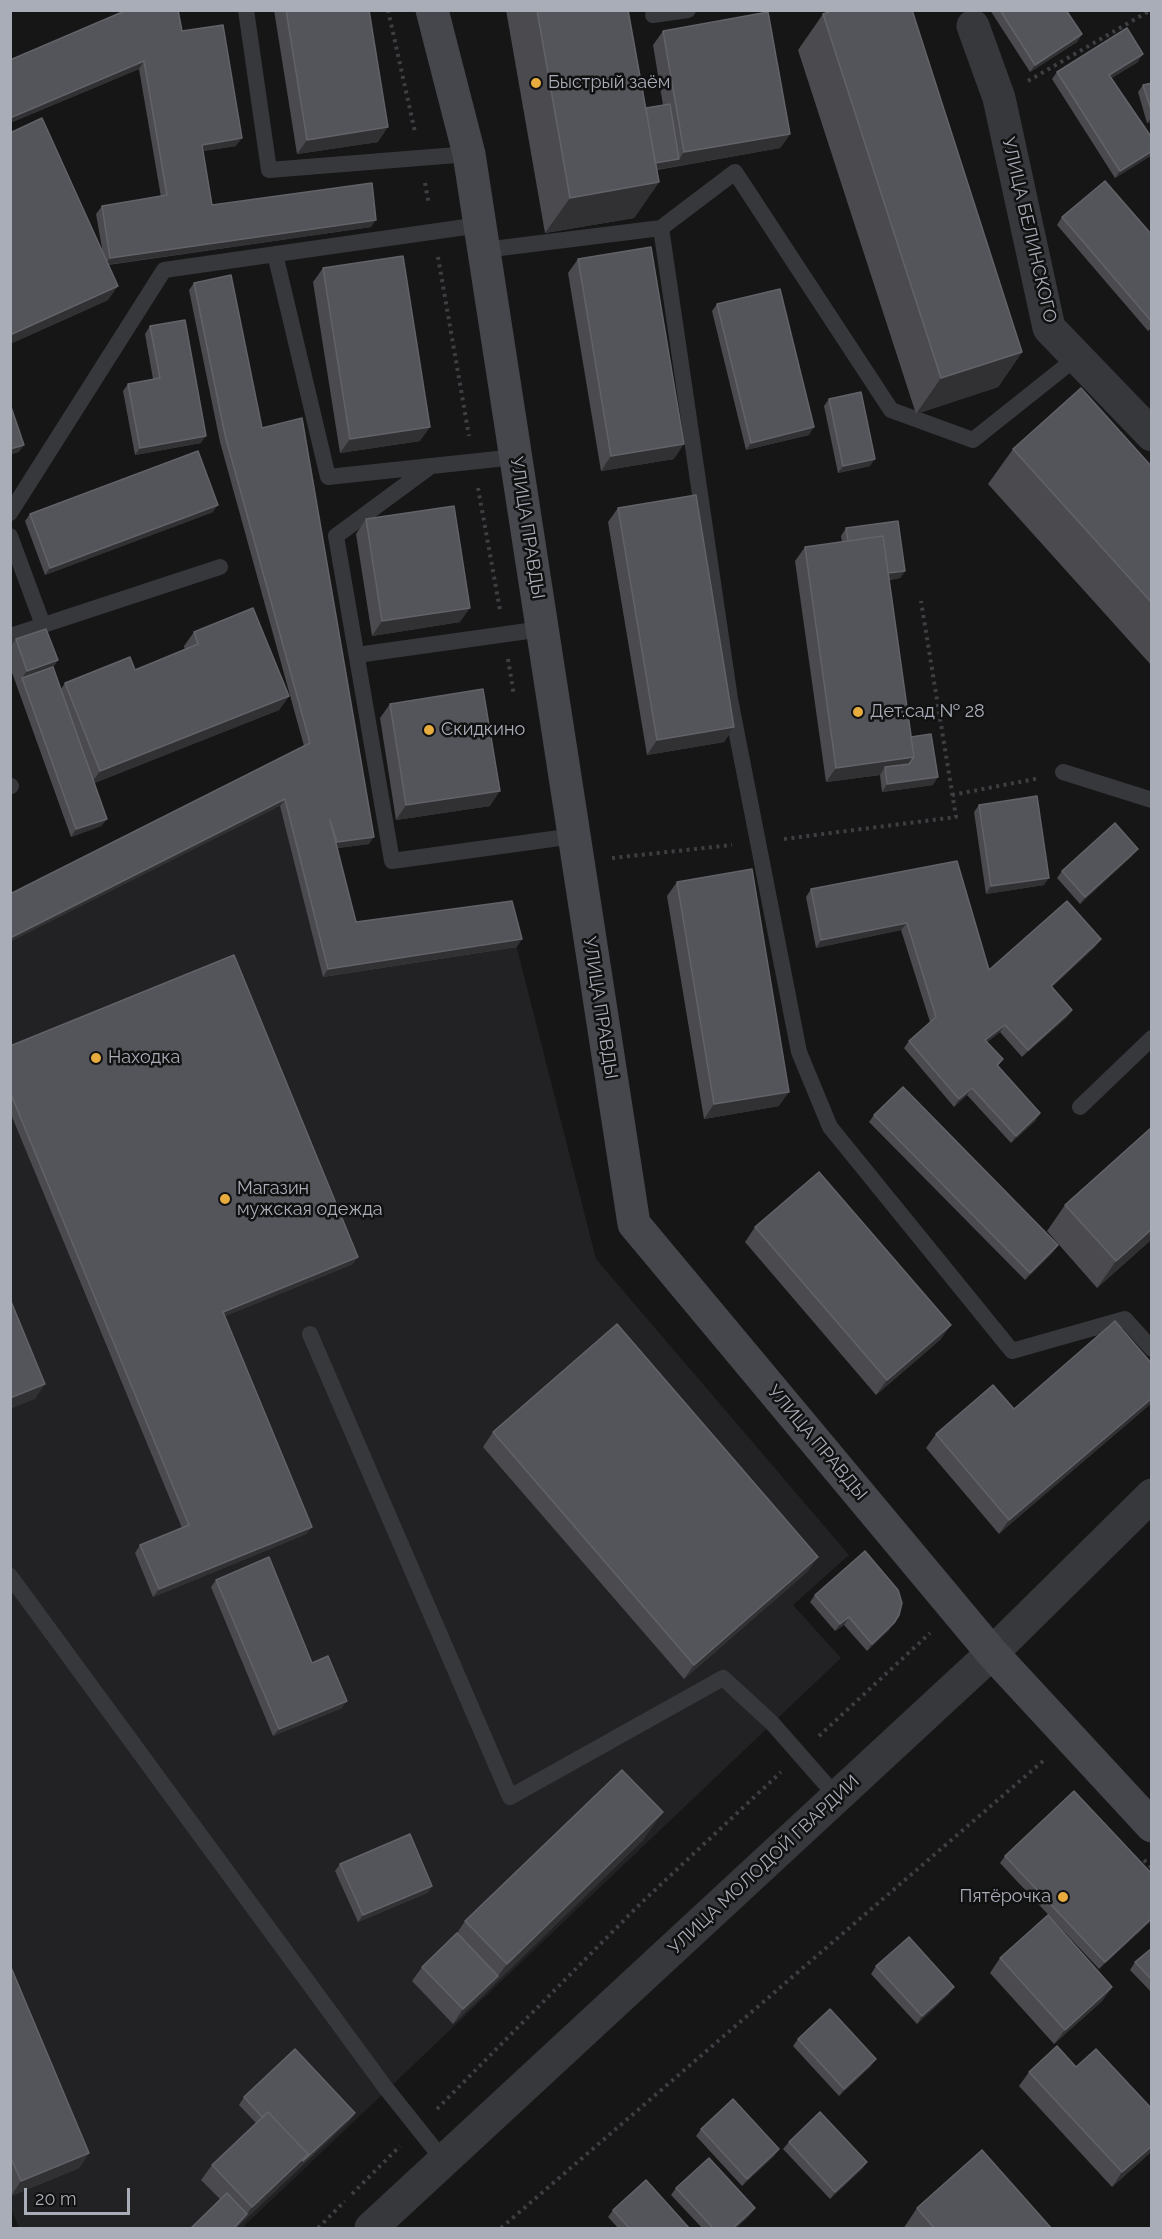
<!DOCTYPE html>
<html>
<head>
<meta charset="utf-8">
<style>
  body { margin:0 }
  #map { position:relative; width:1162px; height:2239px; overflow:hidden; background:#161617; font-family:Raleway,sans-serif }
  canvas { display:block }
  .frame { position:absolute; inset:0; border:12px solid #a9adb7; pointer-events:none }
  .scale { position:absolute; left:24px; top:2188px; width:106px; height:27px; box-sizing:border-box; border:3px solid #a9adb7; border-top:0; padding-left:8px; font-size:18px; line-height:21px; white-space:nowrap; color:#a9adb7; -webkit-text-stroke:4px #111112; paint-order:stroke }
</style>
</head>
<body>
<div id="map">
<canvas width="1162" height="2239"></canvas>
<div class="frame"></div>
<div class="scale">20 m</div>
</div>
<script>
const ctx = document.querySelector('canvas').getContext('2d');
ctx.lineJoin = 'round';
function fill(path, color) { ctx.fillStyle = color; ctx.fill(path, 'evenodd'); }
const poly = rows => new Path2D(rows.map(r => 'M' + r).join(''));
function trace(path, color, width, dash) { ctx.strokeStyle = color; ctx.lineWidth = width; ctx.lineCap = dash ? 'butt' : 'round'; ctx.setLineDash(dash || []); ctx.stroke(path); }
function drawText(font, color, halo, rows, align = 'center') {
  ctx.font = font + ' Raleway,sans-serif'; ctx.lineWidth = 5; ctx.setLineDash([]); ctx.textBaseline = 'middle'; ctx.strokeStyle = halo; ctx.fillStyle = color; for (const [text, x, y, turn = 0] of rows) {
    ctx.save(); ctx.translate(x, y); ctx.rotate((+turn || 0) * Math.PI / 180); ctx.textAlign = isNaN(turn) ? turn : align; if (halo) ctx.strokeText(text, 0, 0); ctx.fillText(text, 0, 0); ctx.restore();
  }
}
const built = poly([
  [305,751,351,929,507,909,596,1259,849,1555,793,1605,841,1658,242,2228,19,2228,11,2209,11,899]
]);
const path = poly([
  [388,10,415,132],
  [1028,81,1151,10],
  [425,183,429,205],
  [438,257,469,436],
  [478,488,500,610],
  [508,659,514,696],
  [952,795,1040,778],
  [784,839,956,817,921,601],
  [612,858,732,845],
  [819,1736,930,1633],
  [1144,1860,1152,1868],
  [437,2109,641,1903,781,1772],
  [352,2194,400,2146],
  [318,2228,345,2201],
  [501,2228,1043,1761]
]);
const lane = poly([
  [246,10,269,170,469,154],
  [653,15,688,10],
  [661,228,735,172,891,410,973,440,1076,358],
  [484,250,661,228,730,699,799,1052,830,1127,1012,1351,1125,1319,1152,1349],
  [275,254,328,477,516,457],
  [431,466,336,536,392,861,574,836],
  [10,513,164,270,480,225],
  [10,536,43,625],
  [10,636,220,567],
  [357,655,542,629],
  [1063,772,1152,800],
  [10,786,11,786],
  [1080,1107,1152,1038],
  [310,1334,510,1797,723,1678,772,1723,837,1797],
  [10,1576,385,2087,444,2161]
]);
const street = poly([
  [973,26,999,98,1049,328,1152,435],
  [371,2228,992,1653,1152,1495]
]);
const secondary = poly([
  [432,10,469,154,634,1224,992,1653,1152,1826]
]);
const wall = poly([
  [274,10,369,10,378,142,297,154],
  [506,10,628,10,646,108,663,105,653,45,663,31,790,134,780,148,657,170,659,182,634,218,545,233],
  [990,10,1066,10,1082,34,1077,42,1030,72],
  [823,14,1022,352,998,387,916,414,798,50],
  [182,31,236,146,203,151,212,205,371,227,108,265,108,300,10,344,10,133,103,254,96,214,102,206,161,197,139,69,10,123],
  [1138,62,1111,78,1152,138,1152,155,1115,178,1052,79,1057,72],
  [1152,83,1152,122,1147,123,1138,92,1143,85],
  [1062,217,1152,235,1152,328,1148,331,1057,225],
  [578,259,674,459,601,471,568,273],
  [323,268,420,441,340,453,313,282],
  [194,283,262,428,369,844,337,848,356,922,517,947,323,977,280,806,304,746,220,442,189,290],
  [717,304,809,435,746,450,712,311],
  [150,326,201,443,135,455,123,391,128,384,153,379,145,334],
  [829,399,870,466,838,473,824,406],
  [1013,449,1152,467,1152,666,988,484],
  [618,508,734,727,724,742,647,755,608,522],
  [213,512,45,575,25,521,30,514],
  [366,519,460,622,372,636,356,534],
  [846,528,905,571,900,578,889,580,911,737,933,785,882,792,880,775,826,782,795,561,805,547,842,542,841,536],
  [194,632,289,696,279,710,94,783,107,819,101,826,71,837,10,667,10,647,16,639,58,660,53,667,61,689,65,683,135,670,185,650,184,646],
  [390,704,490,806,396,820,380,718],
  [979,805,1044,885,986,894,974,812],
  [1132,856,1080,904,1057,878,1062,871],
  [957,861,989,970,1096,946,1052,987,1072,1010,1067,1017,1022,1057,1000,1032,987,1042,1003,1059,998,1066,1040,1113,1035,1121,1011,1143,967,1095,954,1107,904,1048,909,1041,930,1022,901,930,816,948,806,897,811,889],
  [677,882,779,1106,704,1119,667,896],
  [10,1046,353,1264,225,1316,312,1527,306,1534,153,1597,135,1553,140,1545,182,1528,10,1112],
  [874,1115,1058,1245,1053,1252,1025,1280,869,1122],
  [1152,1127,1152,1239,1097,1288,1047,1231,1065,1205],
  [755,1227,941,1339,876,1395,745,1242],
  [1152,1364,999,1534,926,1448,936,1434],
  [493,1432,808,1571,684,1679,483,1447],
  [216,1580,312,1663,342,1708,273,1736,211,1587],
  [815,1595,889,1630,867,1651,844,1625,835,1631,810,1602],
  [644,1839,453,2024,412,1981,422,1967,457,1933,465,1921],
  [1005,1856,1152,1874,1152,1920,1099,1969,1000,1863],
  [340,1864,432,1886,427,1893,358,1922,335,1871],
  [1152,1948,1152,1993,1130,1970,1135,1962],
  [1000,1958,1112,1987,1102,2001,1054,2044,990,1973],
  [10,1965,89,2153,79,2168,11,2196],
  [876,1966,949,1994,917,2024,871,1974],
  [798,2039,871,2066,839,2096,793,2046],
  [1076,2067,1152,2109,1152,2151,1112,2187,1019,2086,1029,2072],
  [244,2097,355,2113,350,2120,235,2229,190,2229,220,2199,201,2180,212,2165,256,2123,239,2105],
  [701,2129,779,2149,774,2156,742,2186,696,2136],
  [789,2142,867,2162,862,2169,830,2199,783,2149],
  [676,2188,750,2215,735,2229,703,2229,671,2195],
  [917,2208,1052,2229,903,2229],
  [613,2210,690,2229,619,2229,608,2217]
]);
const shadedWall = poly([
  [1082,34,1077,42,1030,72,1035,65],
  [1143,54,1138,62,1104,83,1109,75],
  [144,61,139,69,10,123,10,118],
  [1152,117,1152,122,1147,123],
  [388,127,378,142,297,154,307,140],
  [790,134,780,148,626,175,632,168,679,159,684,152],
  [242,138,236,146,196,152,202,145],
  [1152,151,1152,155,1115,178,1120,171],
  [659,182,634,218,545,233,570,198],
  [376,220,371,227,105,265,110,258],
  [118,286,108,300,10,344,10,335],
  [1022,352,998,387,916,414,941,378],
  [430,427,420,441,340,453,350,439],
  [814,427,809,435,746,450,751,443],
  [206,436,201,443,135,455,140,448],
  [684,444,674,459,601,471,611,456],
  [24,445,19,452,10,455,10,449],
  [875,459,870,466,838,473,843,466],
  [218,505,213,512,45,575,50,568],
  [905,571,900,578,877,581,882,574],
  [470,608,460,622,372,636,382,621],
  [58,660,47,674,22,678,27,671],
  [289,696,279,710,90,785,100,771],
  [734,727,724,742,647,755,657,740],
  [914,757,904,771,885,767,880,775,826,782,836,768],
  [938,777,933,785,882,792,887,784],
  [500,791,490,806,396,820,406,805],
  [285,799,280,806,10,942,10,938],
  [107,819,101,826,71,837,76,829],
  [374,837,369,844,332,849,337,842],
  [1138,849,1132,856,1080,904,1085,897],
  [1049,878,1044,885,986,894,991,886],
  [907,923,901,930,816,948,821,940],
  [522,939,517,947,323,977,328,969],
  [1101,939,1096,946,1046,993,1051,986],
  [1072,1010,1067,1017,1022,1057,1028,1050],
  [1005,1025,1000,1032,980,1047,985,1040],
  [972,1088,967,1095,954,1107,959,1099],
  [789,1092,779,1106,704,1119,714,1104],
  [1040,1113,1035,1121,1011,1143,1016,1136],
  [1152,1229,1152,1239,1097,1288,1116,1261],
  [1058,1245,1053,1252,1025,1280,1030,1273],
  [358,1257,353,1264,218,1319,223,1312],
  [951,1325,941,1339,876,1395,887,1380],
  [45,1384,35,1399,10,1409,10,1398],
  [1152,1398,1152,1403,999,1534,1009,1520],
  [312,1527,306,1534,153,1597,159,1589],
  [818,1557,808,1571,684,1679,694,1665],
  [849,1617,844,1625,835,1631,840,1624],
  [894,1623,889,1630,867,1651,872,1644],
  [347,1701,342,1708,273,1736,279,1729],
  [663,1812,644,1839,453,2024,463,2009,498,1976,507,1964],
  [432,1886,427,1893,358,1922,363,1915],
  [1152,1918,1152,1920,1099,1969,1105,1962],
  [954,1987,949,1994,917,2024,922,2016],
  [1112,1987,1102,2001,1054,2044,1065,2030],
  [876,2059,871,2066,839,2096,844,2089],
  [355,2113,350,2120,235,2229,233,2229,247,2214,252,2207,308,2154],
  [1152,2146,1152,2151,1112,2187,1122,2172],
  [779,2149,774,2156,742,2186,747,2179],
  [89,2153,79,2168,11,2196,21,2181],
  [867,2162,862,2169,830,2199,835,2192],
  [755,2208,750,2215,735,2229,732,2229]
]);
const building = poly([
  [127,10,178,10,182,31,223,25,242,138,202,145,212,205,372,183,376,220,110,258,102,206,167,195,144,61,10,118,10,60,127,10],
  [286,10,369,10,388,127,307,140,286,10],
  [537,10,628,10,659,182,570,198,537,10],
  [834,10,912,10,1022,352,941,378,823,14,834,10],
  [1000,10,1066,10,1082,34,1035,65,1000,10],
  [768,12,790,134,684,152,663,31,768,12],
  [1127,28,1143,54,1109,75,1152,138,1152,151,1120,171,1057,72,1127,28],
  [1152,83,1152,113,1143,85,1152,83],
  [670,104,679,159,655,163,646,108,670,104],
  [42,118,118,286,10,335,10,133,42,118],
  [1105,181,1152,235,1152,322,1062,217,1105,181],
  [651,247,684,444,611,456,578,259,651,247],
  [403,256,430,427,350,439,323,268,403,256],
  [231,275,262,428,302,418,374,837,337,842,330,820,356,922,512,901,522,939,328,969,285,799,10,938,10,894,310,743,225,435,194,283,231,275],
  [780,289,814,427,751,443,717,304,780,289],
  [185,320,206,436,140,448,128,384,160,378,150,326,185,320],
  [1081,388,1152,467,1152,603,1013,449,1081,388],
  [861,392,875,459,843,466,829,399,861,392],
  [10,404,24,445,10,449,10,404],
  [198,451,218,505,50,568,30,514,198,451],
  [696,495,734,727,657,740,618,508,696,495],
  [454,506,470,608,382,621,366,519,454,506],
  [898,521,905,571,888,573,883,536,848,541,846,528,898,521],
  [883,536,914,757,836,768,805,547,883,536],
  [253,608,289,696,100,771,65,683,130,657,135,670,198,644,194,632,253,608],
  [46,629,58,660,27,671,16,639,46,629],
  [53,667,107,819,76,829,22,678,53,667],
  [483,689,500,791,406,805,390,704,483,689],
  [931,734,938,777,887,784,885,767,909,764,914,757,911,737,931,734],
  [1037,796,1049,878,991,886,979,805,1037,796],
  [1115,823,1138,849,1085,897,1062,871,1115,823],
  [957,861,989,970,1067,901,1101,939,1051,986,1072,1010,1028,1050,1005,1025,985,1040,1003,1059,997,1065,1040,1113,1016,1136,972,1088,959,1099,909,1041,936,1017,907,923,821,940,811,889,957,861],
  [752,869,789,1092,714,1104,677,882,752,869],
  [234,955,358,1257,223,1312,312,1527,159,1589,140,1545,189,1525,10,1092,10,1046,234,955],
  [903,1087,1058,1245,1030,1273,874,1115,903,1087],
  [1152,1127,1152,1229,1116,1261,1065,1205,1152,1127],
  [819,1172,951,1325,887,1380,755,1227,819,1172],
  [10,1299,45,1384,10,1398,10,1299],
  [1115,1321,1152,1364,1152,1398,1009,1520,936,1434,993,1385,1014,1409,1115,1321],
  [617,1324,818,1557,694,1665,493,1432,617,1324],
  [865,1551,898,1590,902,1603,899,1615,894,1623,872,1644,849,1617,840,1624,815,1595,865,1551],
  [269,1557,312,1663,328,1656,347,1701,279,1729,216,1580,269,1557],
  [622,1770,663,1812,507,1964,465,1921,622,1770],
  [1074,1791,1152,1874,1152,1918,1105,1962,1005,1856,1074,1791],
  [410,1834,432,1886,363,1915,340,1864,410,1834],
  [1048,1915,1112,1987,1065,2030,1000,1958,1048,1915],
  [457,1933,498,1976,463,2009,422,1967,457,1933],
  [909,1937,954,1987,922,2016,876,1966,909,1937],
  [1152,1948,1152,1980,1135,1962,1152,1948],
  [10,1965,89,2153,21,2181,10,2156,10,1965],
  [830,2009,876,2059,844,2089,798,2039,830,2009],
  [1057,2046,1076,2067,1096,2049,1152,2109,1152,2146,1122,2172,1029,2072,1057,2046],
  [295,2049,355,2113,303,2161,308,2154,268,2112,262,2117,244,2097,295,2049],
  [733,2099,779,2149,747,2179,701,2129,733,2099],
  [268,2112,308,2154,252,2207,212,2165,268,2112],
  [820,2112,867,2162,835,2192,789,2142,820,2112],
  [982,2150,1052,2229,935,2229,917,2208,982,2150],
  [709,2158,755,2208,732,2229,714,2229,676,2188,709,2158],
  [646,2180,690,2229,630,2229,613,2210,646,2180],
  [227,2193,247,2214,233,2229,190,2229,227,2193]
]);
const markers = [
  [536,83,6,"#e7ab3e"],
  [858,712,6,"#e7ab3e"],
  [429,730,6,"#e7ab3e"],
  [96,1058,6,"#e7ab3e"],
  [225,1199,6,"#e7ab3e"],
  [1063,1897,6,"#e7ab3e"]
];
const poiNames = [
  ["Быстрый заём",548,83],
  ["Дет.сад № 28",870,712],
  ["Скидкино",441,730],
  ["Находка",108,1058],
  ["Магазин",237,1189],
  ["мужская одежда",237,1210],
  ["Пятёрочка",1051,1897,"right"]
];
const streetNames = [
  ["УЛИЦА БЕЛИНСКОГО",1029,230,77],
  ["УЛИЦА ПРАВДЫ",527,528,81],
  ["УЛИЦА ПРАВДЫ",600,1008,81],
  ["УЛИЦА ПРАВДЫ",817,1443,50],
  ["УЛИЦА МОЛОДОЙ ГВАРДИИ",764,1865,-43]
];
fill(built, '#222224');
trace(path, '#3d3f43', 4, [3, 4.5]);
trace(lane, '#37383c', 16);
trace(street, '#37383c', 33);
trace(secondary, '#45474c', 33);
fill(wall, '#4a4a4f');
fill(shadedWall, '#313134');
fill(building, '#54555a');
trace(building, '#626369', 1.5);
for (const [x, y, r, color] of markers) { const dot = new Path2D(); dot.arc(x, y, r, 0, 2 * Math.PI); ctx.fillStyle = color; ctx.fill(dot); trace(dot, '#111112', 2); }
drawText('18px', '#a9adb7', '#111112', poiNames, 'left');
drawText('18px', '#a9adb7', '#111112', streetNames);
</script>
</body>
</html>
